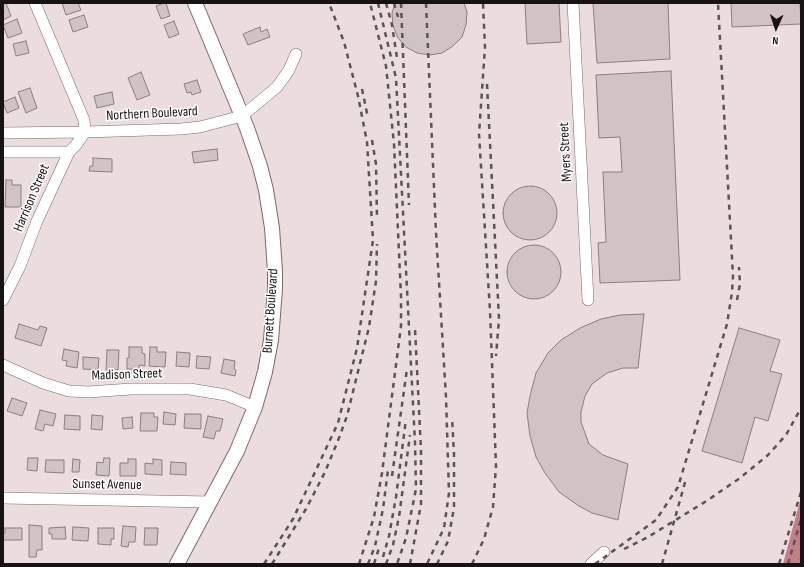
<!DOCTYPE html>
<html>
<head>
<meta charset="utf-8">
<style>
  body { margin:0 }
  #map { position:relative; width:804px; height:567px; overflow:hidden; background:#ebdcde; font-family:"Sofia Sans Condensed",sans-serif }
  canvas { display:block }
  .frame { position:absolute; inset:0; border:4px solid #171213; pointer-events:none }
  .north { position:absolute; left:756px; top:8px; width:40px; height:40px; -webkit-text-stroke:3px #fff; paint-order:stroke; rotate:183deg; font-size:11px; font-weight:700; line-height:16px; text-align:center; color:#171213 }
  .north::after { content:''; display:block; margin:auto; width:14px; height:18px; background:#171213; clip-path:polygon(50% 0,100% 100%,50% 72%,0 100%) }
</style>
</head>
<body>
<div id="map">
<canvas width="804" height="567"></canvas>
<div class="frame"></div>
<div class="north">N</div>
</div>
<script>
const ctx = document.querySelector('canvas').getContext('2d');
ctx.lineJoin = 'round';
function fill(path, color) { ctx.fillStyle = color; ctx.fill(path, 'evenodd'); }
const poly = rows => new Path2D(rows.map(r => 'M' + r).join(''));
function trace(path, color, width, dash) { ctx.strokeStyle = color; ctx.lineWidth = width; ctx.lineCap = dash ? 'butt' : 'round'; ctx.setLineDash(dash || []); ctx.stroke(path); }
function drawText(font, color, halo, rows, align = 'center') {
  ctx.font = font + ' "Sofia Sans Condensed",sans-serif'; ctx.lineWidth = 3; ctx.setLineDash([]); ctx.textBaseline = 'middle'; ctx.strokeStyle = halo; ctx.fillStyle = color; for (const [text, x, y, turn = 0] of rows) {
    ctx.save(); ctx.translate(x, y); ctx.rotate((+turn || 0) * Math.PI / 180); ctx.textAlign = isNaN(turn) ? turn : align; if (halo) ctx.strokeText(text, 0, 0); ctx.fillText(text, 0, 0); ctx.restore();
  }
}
const water = poly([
  [801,497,801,564,783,564]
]);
const building = poly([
  [3,3,6,3,11,16,3,20,3,3],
  [62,3,78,3,81,10,66,15,62,3],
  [164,3,166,3,170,16,161,19,156,6,164,3],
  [395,3,464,3,467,12,466,25,462,37,453,46,442,53,430,55,417,53,406,47,398,38,393,26,392,13,395,3],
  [525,3,559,3,561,42,527,44,525,3],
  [593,3,668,3,670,59,597,63,593,3],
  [731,3,800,3,801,24,732,27,731,3],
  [84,15,88,27,73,32,69,20,84,15],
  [17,19,22,33,8,38,3,25,17,19],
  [174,21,179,34,169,38,164,25,174,21],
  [260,27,261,32,267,29,270,37,248,45,243,34,260,27],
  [26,41,29,53,16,56,13,44,26,41],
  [671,71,680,280,600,283,598,243,606,242,603,172,622,172,620,137,599,138,596,75,671,71],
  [141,72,150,95,137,100,128,78,141,72],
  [197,80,201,92,192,95,191,92,187,93,184,84,197,80],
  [30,88,37,108,26,113,18,92,30,88],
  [112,92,114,104,97,108,94,96,112,92],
  [15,97,19,108,7,113,3,102,15,97],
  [217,149,218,160,194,163,192,152,217,149],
  [93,158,112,159,112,172,89,171,90,166,93,166,93,158],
  [6,180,12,180,12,185,21,185,21,207,5,207,6,180],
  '503 213a27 27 0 1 1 54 0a27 27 0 1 1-54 0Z',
  '507 272a27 27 0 1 1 54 0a27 27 0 1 1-54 0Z',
  [644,314,638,368,623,368,607,373,592,384,585,396,581,412,581,422,589,444,603,455,628,464,618,520,592,513,579,506,559,492,545,473,536,457,530,436,527,413,530,396,536,373,548,353,561,340,580,328,601,319,620,315,644,314],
  [19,324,38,330,40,326,47,328,41,346,15,338,19,324],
  [739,328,780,340,770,371,782,374,768,421,755,417,742,463,702,451,739,328],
  [129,347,142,347,142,353,145,354,145,366,139,365,139,369,127,369,127,358,129,358,129,347],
  [150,347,157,347,157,352,166,352,165,367,149,366,150,347],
  [64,349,79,352,77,368,66,366,67,361,62,360,64,349],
  [107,350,119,350,118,370,106,370,107,350],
  [177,352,190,353,189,367,176,366,177,352],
  [197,356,211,357,209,369,196,368,197,356],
  [83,357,99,358,98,370,83,369,83,357],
  [224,359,235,361,234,369,236,370,235,376,221,373,224,359],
  [12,398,27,403,22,416,7,411,12,398],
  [40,410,56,414,53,426,45,424,43,431,35,429,40,410],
  [164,412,176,414,175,425,163,424,164,412],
  [141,413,154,413,154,417,158,417,157,431,140,431,141,413],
  [185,414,201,414,201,429,184,428,185,414],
  [65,415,80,416,80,430,64,429,65,415],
  [92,415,103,416,102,430,91,429,92,415],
  [208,416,223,419,220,431,216,431,214,439,203,437,208,416],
  [132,417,133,428,123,429,122,418,132,417],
  [28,458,38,458,37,471,27,470,28,458],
  [104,458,110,458,109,476,96,475,97,462,103,463,104,458],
  [73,459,80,460,79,472,72,472,73,459],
  [128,459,136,459,136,476,120,476,120,463,128,463,128,459],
  [153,459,162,460,162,475,145,474,145,463,153,464,153,459],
  [46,460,64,460,64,473,45,472,46,460],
  [171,462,186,463,186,475,170,474,171,462],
  [29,525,42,526,42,550,37,550,36,557,29,557,29,525],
  [123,526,136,527,135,542,129,542,128,547,121,546,123,526],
  [65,527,66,539,52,539,52,534,49,534,49,528,65,527],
  [73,527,89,528,88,541,72,540,73,527],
  [5,528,22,528,22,540,3,540,3,533,5,533,5,528],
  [98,528,114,528,114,539,111,539,111,545,98,544,98,528],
  [145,528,158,528,157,545,144,545,145,528]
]);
const minor = poly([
  [573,3,588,300],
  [3,133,85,132,84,120,35,3],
  [3,152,69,152,76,145,85,132,181,129,200,127,242,116,277,87,289,70,296,54],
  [3,300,20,266,37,221,69,152],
  [3,365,43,383,69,391,88,392,131,389,190,389,226,395,255,407],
  [3,498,210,502],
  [591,564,604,552]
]);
const major = poly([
  [177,564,237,451,255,407,265,372,271,340,275,289,275,271,272,228,266,190,260,166,247,128,195,3]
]);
const rail = poly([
  [378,3,396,78,415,442,416,489,406,538,397,564],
  [386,3,392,25,397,58],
  [394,3,398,17],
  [401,3,409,205],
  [426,3,436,233,446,397,449,493,444,528,427,564],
  [487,84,499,319,496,356],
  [362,89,368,118],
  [372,140,376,164,377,218],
  [737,300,740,284,739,267],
  [392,476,407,369],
  [624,549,648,537,708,500,740,478,768,455,786,435,801,408],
  [383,557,389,536,396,497,406,419],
  [264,564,293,519,338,423,357,348,373,240,367,142,358,96,344,42,329,3],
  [272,564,306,509,325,472,339,438,347,416,369,327,376,281,377,244],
  [359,564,374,517,382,473,401,326,401,296,394,144,386,66,370,3],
  [368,564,375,546,383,509,388,470],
  [374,564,380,545],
  [386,564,393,545,399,517,410,435],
  [410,564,421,504,421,450,415,329],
  [437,564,448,541,454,508,454,454,452,417],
  [472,564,484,539,493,507,496,466,490,311,479,134,485,47,483,3],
  [595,564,656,520,678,487,727,324,732,292,733,276,718,3],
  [662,564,686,479],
  [779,564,801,492],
  [788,564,801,519]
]);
const streetNames = [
  ["Northern Boulevard",152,114,-3],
  ["Myers Street",566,152,-93],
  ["Harrison Street",32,198,-67],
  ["Burnett Boulevard",271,311,-86],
  ["Madison Street",127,375,-2],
  ["Sunset Avenue",107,485,1]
];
fill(water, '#c37f87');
fill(building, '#d1c3c4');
trace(building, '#8b7e7f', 1);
trace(minor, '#786b6c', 12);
trace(major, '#786b6c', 16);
trace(minor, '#fff', 11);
trace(major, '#fff', 14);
trace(rail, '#5b5354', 2.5, [5, 5]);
drawText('14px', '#171213', '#fff', streetNames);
</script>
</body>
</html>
